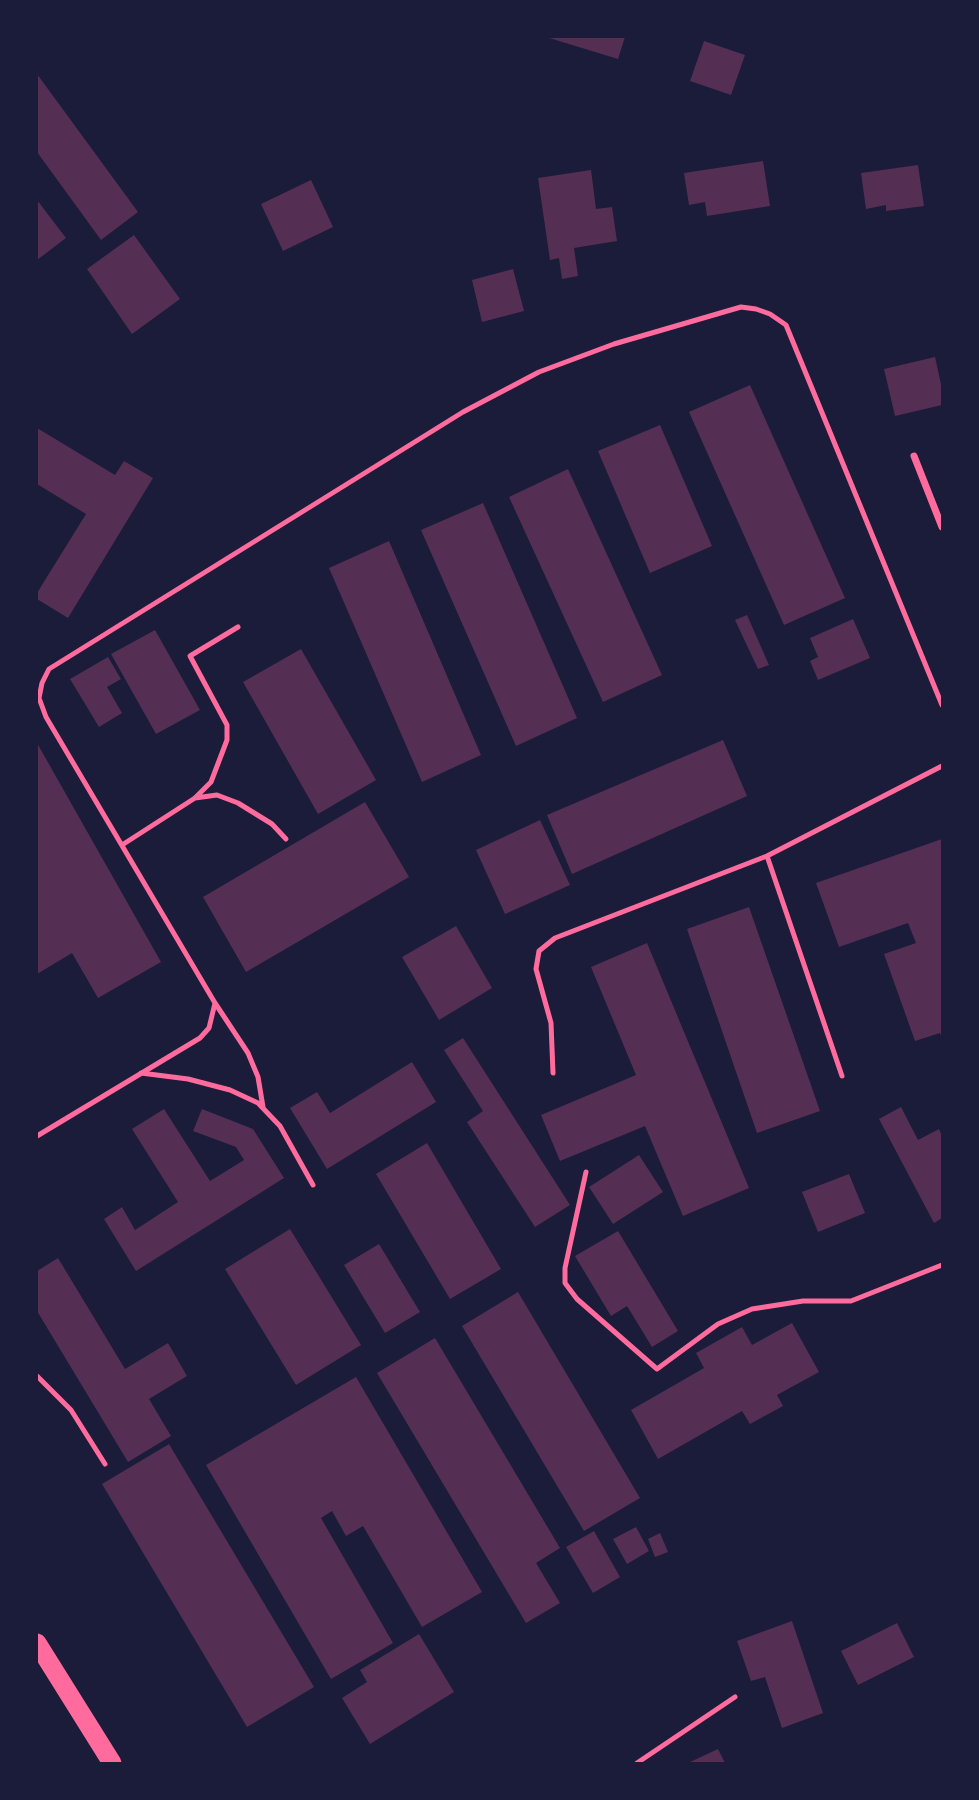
<!DOCTYPE html>
<html>
<head>
<meta charset="utf-8">
<style>
  body { margin:0 }
  #map { position:relative; width:979px; height:1800px; overflow:hidden; background:#1b1b3a; font-family:Georgia,serif }
  canvas { display:block }
  .frame { position:absolute; inset:0; border:38px solid #1b1b3a; pointer-events:none }
</style>
</head>
<body>
<div id="map">
<canvas width="979" height="1800"></canvas>
<div class="frame"></div>
</div>
<script>
const ctx = document.querySelector('canvas').getContext('2d');
ctx.lineJoin = 'round';
function fill(path, color) { ctx.fillStyle = color; ctx.fill(path, 'evenodd'); }
const poly = rows => new Path2D(rows.map(r => 'M' + r).join(''));
function trace(path, color, width, dash) { ctx.strokeStyle = color; ctx.lineWidth = width; ctx.lineCap = dash ? 'butt' : 'round'; ctx.setLineDash(dash || []); ctx.stroke(path); }
const building = poly([
  [546,37,625,37,618,59],
  [704,41,745,55,731,95,690,81],
  [37,74,138,212,101,240,37,152],
  [763,161,770,206,707,216,705,202,689,205,684,173],
  [918,165,924,206,886,211,886,205,866,209,861,173],
  [591,170,596,209,612,207,617,241,574,248,578,276,562,279,559,258,550,260,538,178],
  [311,180,333,227,283,251,261,204],
  [37,200,66,238,37,260],
  [134,235,180,299,132,334,87,269],
  [513,269,524,311,482,322,472,280],
  [935,357,942,389,942,405,895,416,884,369],
  [750,385,845,598,784,625,689,412],
  [660,425,712,546,650,573,598,451],
  [37,428,115,475,124,461,153,478,68,618,37,599,37,593,86,514,37,484],
  [568,469,662,675,603,702,509,497],
  [483,503,577,718,516,746,421,530],
  [389,541,481,755,422,782,329,568],
  [747,615,769,665,758,669,735,620],
  [853,619,870,658,818,680,810,661,818,657,810,638],
  [155,630,200,710,156,734,111,654],
  [301,649,376,780,318,814,243,682],
  [108,657,121,679,107,687,122,713,99,727,70,679],
  [723,740,747,796,572,874,547,815],
  [37,743,161,962,98,998,72,953,37,974],
  [365,802,409,877,246,972,203,897],
  [540,820,570,885,505,914,476,850],
  [942,839,942,1038,940,1033,915,1041,884,954,916,943,908,923,839,947,816,883],
  [749,907,820,1111,757,1133,687,929],
  [456,926,492,988,439,1020,402,957],
  [647,943,749,1188,683,1216,645,1126,560,1161,541,1115,636,1075,591,967],
  [463,1038,570,1205,535,1227,467,1122,483,1111,444,1050],
  [412,1062,436,1102,327,1169,290,1108,317,1092,330,1113],
  [901,1107,918,1140,939,1129,942,1136,942,1218,934,1223,879,1119],
  [164,1109,210,1181,244,1160,236,1147,193,1131,202,1109,253,1129,284,1178,136,1271,104,1219,122,1207,135,1230,178,1202,132,1129],
  [427,1143,501,1269,450,1299,376,1174],
  [639,1155,663,1192,613,1224,589,1187],
  [849,1174,865,1213,818,1232,802,1192],
  [290,1229,361,1345,296,1385,225,1269],
  [618,1231,678,1331,652,1347,627,1306,611,1316,575,1256],
  [379,1244,420,1312,385,1333,344,1265],
  [58,1258,125,1369,168,1343,187,1376,149,1399,171,1436,128,1462,37,1311,37,1271],
  [518,1292,640,1498,584,1531,462,1326],
  [792,1323,819,1372,777,1395,783,1406,750,1424,742,1411,658,1459,631,1410,704,1368,696,1353,742,1327,752,1345],
  [435,1338,560,1548,536,1563,560,1603,526,1623,377,1373],
  [356,1377,482,1592,422,1627,363,1526,346,1536,332,1511,321,1518,393,1643,331,1679,206,1465],
  [169,1444,314,1687,247,1727,102,1484],
  [636,1527,649,1551,627,1564,613,1539],
  [594,1531,620,1577,593,1593,566,1547],
  [660,1533,668,1552,655,1557,648,1539],
  [792,1621,823,1713,782,1728,765,1677,751,1681,737,1641],
  [897,1623,914,1657,858,1685,841,1651],
  [419,1634,454,1692,370,1744,342,1698,367,1682,360,1670],
  [718,1749,725,1763,688,1763]
]);
const service = poly([
  [195,798,217,795,238,803,272,824,286,839],
  [122,845,195,798,211,782,227,740,227,725,190,656,238,627],
  [767,856,842,1076],
  [215,1003,248,1053,258,1077,263,1107],
  [141,1073,188,1079,230,1090,258,1103,280,1126,313,1185],
  [553,1073,551,1023,536,969,539,951,555,938,767,856,942,766],
  [37,1136,200,1038,209,1028,215,1003,46,717,39,698,42,683,49,669,463,412,539,372,614,344,741,307,756,309,770,314,786,325,942,705],
  [586,1172,565,1268,565,1283,577,1299,657,1369,718,1324,752,1309,803,1301,851,1301,942,1265],
  [37,1376,71,1410,105,1464],
  [637,1763,735,1697]
]);
const minor = poly([
  [914,456,942,527]
]);
const trunk = poly([
  [37,1643,112,1763]
]);
fill(building, '#542f53');
trace(service, '#ff6b9d', 5);
trace(minor, '#ff6b9d', 7);
trace(trunk, '#ff6b9d', 19);
</script>
</body>
</html>
